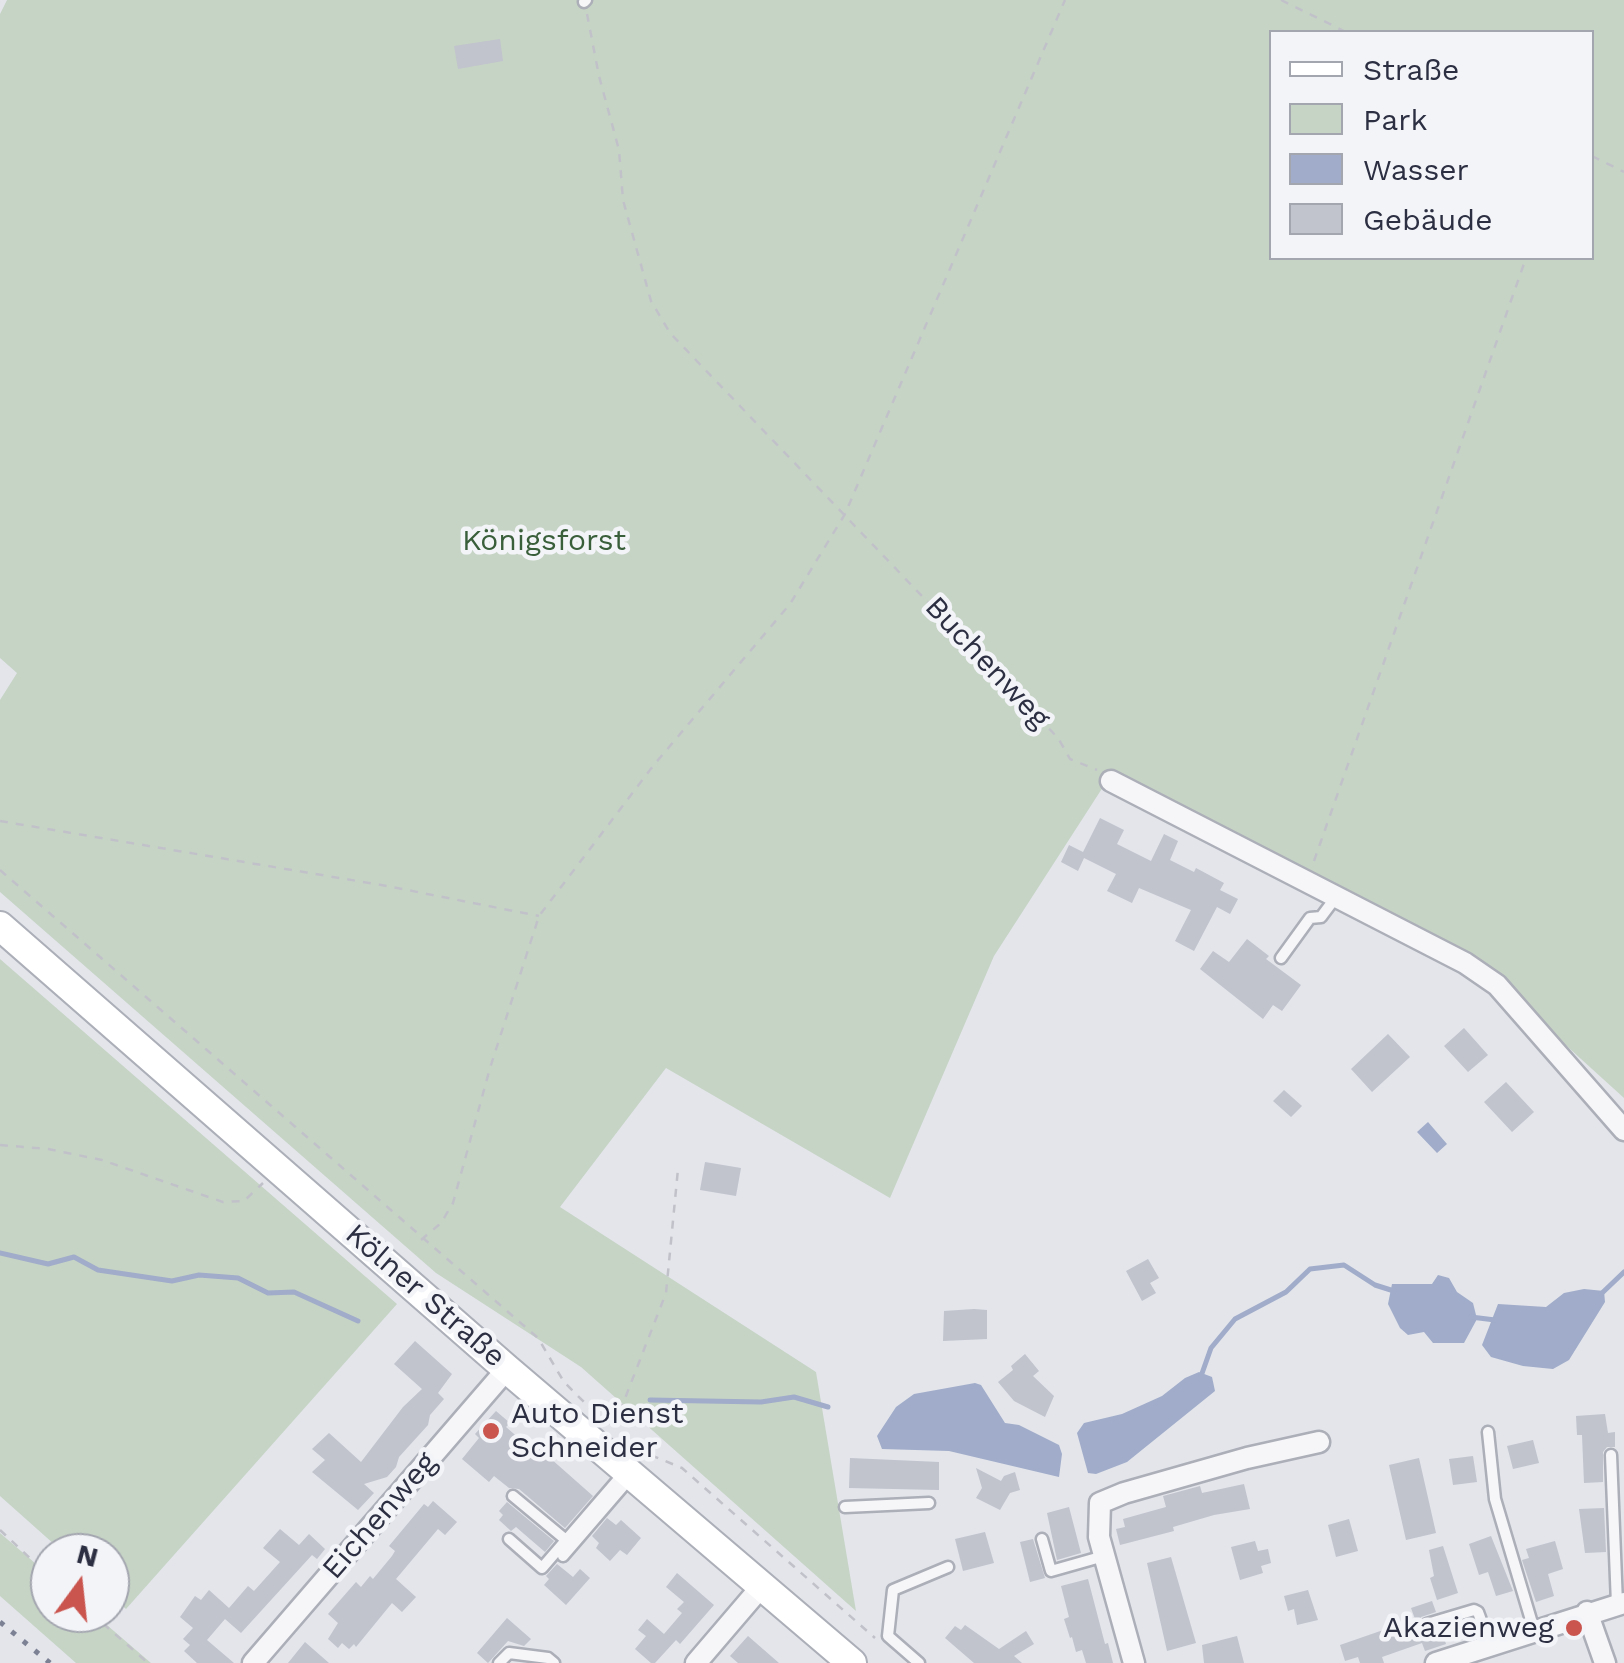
<!DOCTYPE html>
<html>
<head>
<meta charset="utf-8">
<style>
  body { margin:0 }
  #map { position:relative; width:1624px; height:1663px; overflow:hidden; background:#e3e5eb; font-family:"Work Sans",sans-serif }
  canvas { display:block }
  .legend { position:absolute; left:1269px; top:30px; width:325px; height:230px; box-sizing:border-box; background:#f3f4f8; border:2px solid #a3a5af; margin:0; padding:12px 18px; list-style:none; font-size:30px; color:#2c2f42 }
  .legend li { display:flex; align-items:center; gap:20px; height:50px }
  .legend b { width:50px; border:2px solid #a3a5af }
  .north { position:absolute; left:30px; top:1533px; width:100px; height:100px; box-sizing:border-box; background:#f3f4f8; border:2px solid #a3a5af; border-radius:50%; rotate:15deg; font-size:28px; font-weight:700; line-height:40px; text-align:center; color:#2c2f42 }
  .north::after { content:''; display:block; margin:auto; width:35px; height:45px; background:#ca544e; clip-path:polygon(50% 0,100% 100%,50% 72%,0 100%) }
</style>
</head>
<body>
<div id="map">
<canvas width="1624" height="1663"></canvas>
<ul class="legend">
<li><b style="height:12px;background:#fff"></b>Straße</li>
<li><b style="height:28px;background:#c6d4c5"></b>Park</li>
<li><b style="height:28px;background:#a0acc9"></b>Wasser</li>
<li><b style="height:28px;background:#c1c3cd"></b>Gebäude</li>
</ul>
<div class="north">N</div>
</div>
<script>
const ctx = document.querySelector('canvas').getContext('2d');
ctx.lineJoin = 'round';
function fill(path, color) { ctx.fillStyle = color; ctx.fill(path, 'evenodd'); }
const poly = rows => new Path2D(rows.map(r => 'M' + r).join(''));
function trace(path, color, width, dash) { ctx.strokeStyle = color; ctx.lineWidth = width; ctx.lineCap = dash ? 'butt' : 'round'; ctx.setLineDash(dash || []); ctx.stroke(path); }
function drawText(font, color, halo, rows, align = 'center') {
  ctx.font = font + ' "Work Sans",sans-serif'; ctx.lineWidth = 9; ctx.setLineDash([]); ctx.textBaseline = 'middle'; ctx.strokeStyle = halo; ctx.fillStyle = color; for (const [text, x, y, turn = 0] of rows) {
    ctx.save(); ctx.translate(x, y); ctx.rotate((+turn || 0) * Math.PI / 180); ctx.textAlign = isNaN(turn) ? turn : align; if (halo) ctx.strokeText(text, 0, 0); ctx.fillText(text, 0, 0); ctx.restore();
  }
}
const green = poly([
  [7,0,1624,0,1624,1098,1495,981,1103,787,994,956,890,1198,666,1068,560,1207,816,1372,856,1611,581,1367,436,1273,0,892,0,700,17,673,0,658,0,14],
  [1272,32,1592,32,1592,258,1272,258],
  [0,959,397,1304,126,1609,110,1594,110,1553,64,1553,0,1496],
  [0,1533,50,1576,50,1613,93,1613,151,1663,76,1663,0,1596]
]);
const water = poly([
  [1428,1122,1447,1144,1437,1153,1417,1132],
  [1438,1275,1449,1278,1457,1292,1473,1303,1477,1319,1464,1343,1433,1343,1424,1332,1408,1335,1400,1328,1388,1304,1392,1284,1432,1284],
  [1584,1289,1604,1291,1605,1302,1569,1360,1553,1369,1523,1366,1491,1357,1482,1345,1498,1304,1546,1307,1564,1293],
  [1199,1372,1212,1377,1215,1391,1127,1462,1096,1474,1088,1473,1077,1433,1084,1423,1122,1414,1162,1396,1185,1378],
  [975,1383,981,1385,1005,1423,1019,1425,1059,1445,1062,1454,1059,1477,949,1451,882,1449,877,1436,896,1407,914,1394]
]);
const stream = poly([
  [0,1253,48,1264,74,1257,98,1270,172,1281,199,1275,238,1278,268,1293,294,1292,358,1321],
  [1601,1294,1624,1272],
  [1471,1317,1495,1320],
  [1200,1379,1211,1348,1235,1319,1286,1292,1310,1269,1344,1265,1375,1285,1394,1291],
  [650,1400,761,1402,794,1397,828,1407]
]);
const building = poly([
  [500,39,503,61,458,69,454,46],
  [1100,818,1124,830,1117,844,1151,861,1164,834,1178,841,1170,860,1194,872,1196,868,1224,883,1220,890,1238,899,1230,914,1217,907,1194,951,1175,941,1191,910,1139,888,1132,903,1107,891,1116,874,1084,858,1078,871,1061,862,1069,845,1083,852],
  [1247,939,1269,956,1266,959,1301,985,1282,1011,1273,1005,1263,1019,1200,969,1213,951,1229,962],
  [1464,1028,1488,1055,1468,1072,1444,1046],
  [1388,1034,1410,1057,1372,1092,1351,1069],
  [1506,1082,1534,1112,1512,1132,1484,1102],
  [1284,1090,1302,1106,1291,1117,1273,1101],
  [705,1162,741,1168,736,1196,700,1190],
  [1148,1259,1159,1278,1150,1283,1156,1293,1142,1301,1126,1271],
  [974,1309,987,1310,987,1339,943,1341,944,1311],
  [415,1341,452,1374,438,1393,444,1399,430,1415,428,1425,399,1457,396,1467,387,1477,364,1484,374,1493,358,1510,312,1472,325,1460,312,1449,329,1433,361,1462,403,1407,422,1389,394,1364],
  [1025,1354,1039,1371,1033,1376,1054,1396,1045,1417,1014,1401,998,1382,1013,1370,1011,1366],
  [496,1411,510,1423,506,1427,529,1447,533,1443,593,1496,565,1528,519,1489,509,1488,494,1476,489,1482,462,1459,479,1438,475,1434],
  [1605,1414,1608,1433,1615,1432,1615,1447,1607,1447,1603,1452,1603,1482,1584,1483,1582,1435,1577,1435,1576,1416],
  [1533,1440,1539,1463,1513,1469,1507,1446],
  [1473,1456,1477,1482,1453,1485,1449,1459],
  [850,1458,939,1462,939,1490,849,1488],
  [1419,1458,1436,1533,1406,1540,1389,1465],
  [976,1468,1001,1481,1004,1476,1015,1472,1020,1490,1010,1493,1000,1510,976,1498,982,1488],
  [1244,1484,1250,1509,1214,1515,1173,1527,1174,1531,1120,1545,1116,1529,1125,1527,1123,1519,1166,1507,1163,1496,1200,1486,1202,1493],
  [433,1501,457,1522,445,1535,438,1529,396,1579,416,1597,402,1612,392,1603,356,1647,354,1644,349,1649,342,1643,338,1648,328,1639,338,1623,328,1614,356,1582,361,1587,370,1576,373,1579,392,1556,395,1551,389,1546,424,1504,428,1507],
  [507,1502,554,1541,545,1552,516,1527,511,1531,499,1520,503,1515,499,1511],
  [1069,1507,1081,1553,1057,1560,1047,1513],
  [1604,1508,1606,1552,1585,1553,1579,1509],
  [607,1518,616,1525,621,1520,641,1538,627,1555,620,1550,610,1561,596,1548,599,1543,592,1536],
  [1349,1519,1358,1551,1336,1557,1328,1525],
  [280,1529,299,1545,309,1534,325,1549,317,1559,312,1555,241,1633,225,1619,207,1640,234,1663,197,1663,184,1651,190,1645,183,1639,193,1628,180,1617,195,1596,201,1600,209,1590,229,1608,248,1586,254,1591,280,1562,263,1548],
  [985,1532,994,1563,963,1571,955,1539],
  [1491,1536,1513,1591,1496,1596,1488,1572,1479,1575,1469,1544],
  [1033,1539,1045,1578,1030,1582,1020,1542],
  [1255,1541,1258,1551,1268,1549,1271,1563,1261,1566,1263,1573,1240,1580,1231,1547],
  [1555,1541,1563,1569,1548,1574,1554,1596,1536,1602,1522,1560,1529,1558,1526,1549],
  [1443,1546,1458,1593,1437,1600,1430,1578,1434,1576,1429,1550],
  [1171,1557,1196,1643,1167,1651,1147,1563],
  [557,1564,573,1577,580,1569,590,1578,566,1605,544,1585,549,1579,546,1576],
  [677,1573,714,1605,680,1644,676,1640,655,1663,651,1663,635,1649,646,1636,638,1630,647,1619,664,1634,682,1613,677,1609,684,1602,666,1587],
  [1088,1579,1105,1644,1108,1643,1113,1663,1086,1663,1082,1650,1076,1652,1072,1637,1070,1638,1064,1619,1069,1617,1061,1586],
  [1308,1590,1318,1620,1297,1625,1294,1609,1288,1611,1284,1596],
  [1432,1601,1436,1612,1421,1617,1419,1627,1426,1633,1441,1629,1446,1644,1425,1651,1422,1643,1382,1657,1384,1663,1360,1663,1358,1657,1345,1661,1340,1645,1415,1619,1411,1608],
  [507,1618,531,1639,524,1646,508,1641,488,1663,477,1653],
  [965,1625,999,1649,1026,1631,1034,1644,1014,1656,1022,1663,974,1663,945,1638,955,1626,961,1630],
  [748,1636,779,1663,738,1663,730,1656],
  [1237,1636,1244,1663,1204,1663,1202,1645],
  [305,1642,329,1663,288,1663]
]);
const path = poly([
  [1281,0,1346,32],
  [587,14,599,76,619,150,623,200,651,301,670,333,1058,738,1070,759,1097,770],
  [1592,156,1624,172],
  [0,821,387,886,539,916],
  [1314,861,1526,258],
  [0,870,538,1338,564,1382,596,1414],
  [0,1145,48,1149,102,1160,223,1202,244,1201,263,1183],
  [421,1240,441,1223,453,1203,490,1068,539,916,653,766,790,604,845,514,1065,0],
  [609,1424,624,1401,666,1293,678,1169],
  [636,1449,682,1468,875,1638],
  [0,1530,50,1577],
  [91,1613,148,1663]
]);
const lane = poly([
  [584,2,586,0],
  [1281,958,1310,918,1321,917,1336,897],
  [1488,1432,1495,1499,1534,1630],
  [1611,1455,1617,1604],
  [513,1496,566,1540],
  [845,1507,929,1503],
  [509,1539,542,1568,624,1473],
  [1042,1539,1051,1571,1104,1556],
  [563,1556,631,1477],
  [1427,1624,1474,1610,1478,1612,1490,1645],
  [499,1663,509,1653,548,1658,554,1663],
  [919,1663,888,1636,893,1590,948,1567]
]);
const street = poly([
  [1111,781,1465,963,1497,985,1624,1130],
  [1587,1612,1605,1663],
  [253,1663,507,1369],
  [696,1663,761,1587],
  [1134,1663,1099,1537,1100,1503,1124,1493,1247,1458,1319,1442],
  [1436,1663,1624,1603]
]);
const secondary = poly([
  [0,926,507,1369,852,1663]
]);
const rail = poly([
  [0,1622,50,1663]
]);
const markers = [
  [491,1431,10,"#ca544e"],
  [1574,1628,10,"#ca544e"]
];
const parkNames = [
  ["Königsforst",544,541]
];
const streetNames = [
  ["Buchenweg",987,663,47],
  ["Kölner Straße",425,1296,41],
  ["Eichenweg",380,1516,-49]
];
const poiNames = [
  ["Auto Dienst",511,1414],
  ["Schneider",511,1448],
  ["Akazienweg",1554,1628,"right"]
];
fill(green, '#c6d4c5');
fill(water, '#a0acc9');
trace(stream, '#a0acc9', 5);
fill(building, '#c1c3cd');
trace(lane, '#acaeb8', 15);
trace(street, '#acaeb8', 25);
trace(secondary, '#acaeb8', 32);
trace(path, '#c1c2c9', 2.5, [8, 8]);
trace(lane, '#f6f6f9', 10);
trace(street, '#f6f6f9', 20);
trace(secondary, '#fff', 28);
trace(rail, '#7d8194', 5, [5, 10]);
for (const [x, y, r, color] of markers) { const dot = new Path2D(); dot.arc(x, y, r, 0, 2 * Math.PI); ctx.fillStyle = color; ctx.fill(dot); trace(dot, '#f3f4f8', 4); }
drawText('30px', '#395e3a', '#f3f4f8', parkNames);
drawText('30px', '#2c2f42', '#f3f4f8', streetNames);
drawText('30px', '#2c2f42', '#f3f4f8', poiNames, 'left');
</script>
</body>
</html>
